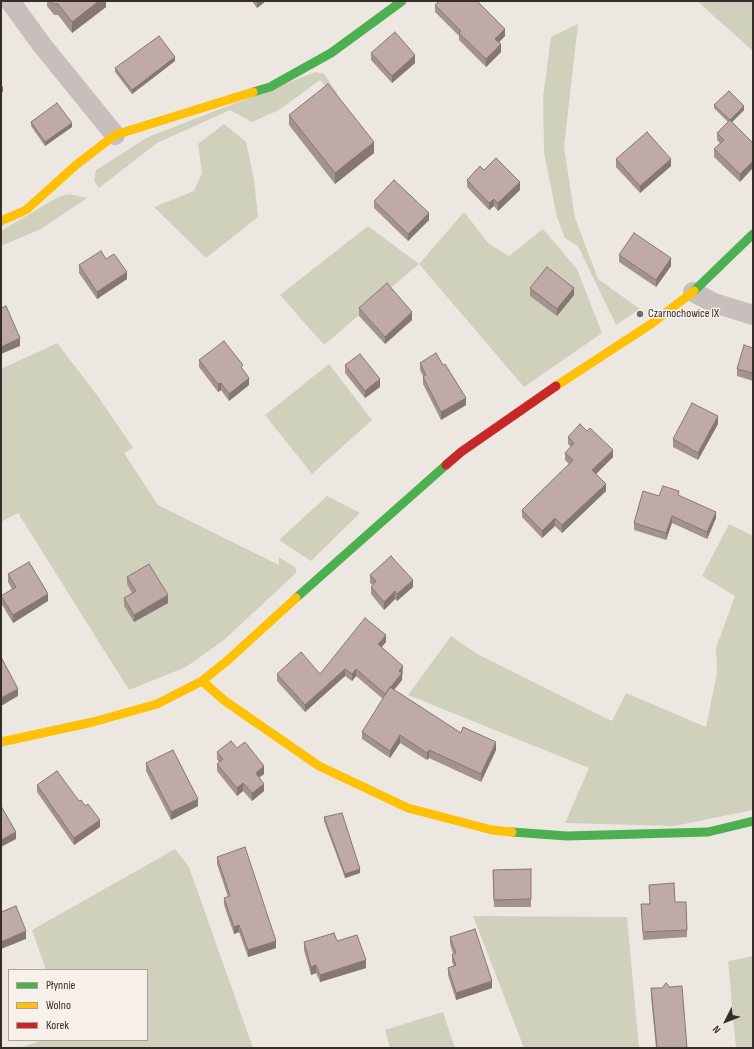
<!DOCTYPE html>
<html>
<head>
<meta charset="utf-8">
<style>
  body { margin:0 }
  #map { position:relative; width:754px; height:1049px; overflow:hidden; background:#ede7e2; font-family:"Sofia Sans Condensed",sans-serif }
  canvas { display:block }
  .frame { position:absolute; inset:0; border:2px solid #362c29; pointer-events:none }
  .legend { position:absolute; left:8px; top:969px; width:140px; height:72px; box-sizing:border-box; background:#f8f0ea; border:1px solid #aaa29d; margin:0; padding:5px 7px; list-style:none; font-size:12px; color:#362c29 }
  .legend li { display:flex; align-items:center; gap:8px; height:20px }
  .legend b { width:20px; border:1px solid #aaa29d }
  .north { position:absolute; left:706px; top:1001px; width:40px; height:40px; -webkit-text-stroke:3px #f8f0ea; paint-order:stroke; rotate:228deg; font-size:11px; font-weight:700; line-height:16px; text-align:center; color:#362c29 }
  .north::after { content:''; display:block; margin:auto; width:14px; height:18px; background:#362c29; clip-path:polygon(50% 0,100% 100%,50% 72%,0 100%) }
</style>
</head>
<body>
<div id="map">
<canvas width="754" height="1049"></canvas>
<div class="frame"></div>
<ul class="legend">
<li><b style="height:5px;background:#4caf50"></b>Płynnie</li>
<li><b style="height:5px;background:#ffc107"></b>Wolno</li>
<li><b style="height:5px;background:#c62828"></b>Korek</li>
</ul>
<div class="north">N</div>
</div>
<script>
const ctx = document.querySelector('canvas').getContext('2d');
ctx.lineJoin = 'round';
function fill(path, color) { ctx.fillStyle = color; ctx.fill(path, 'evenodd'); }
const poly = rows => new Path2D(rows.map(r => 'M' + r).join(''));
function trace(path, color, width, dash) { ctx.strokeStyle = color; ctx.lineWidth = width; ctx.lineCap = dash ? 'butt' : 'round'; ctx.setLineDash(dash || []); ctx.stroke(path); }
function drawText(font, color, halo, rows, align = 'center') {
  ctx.font = font + ' "Sofia Sans Condensed",sans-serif'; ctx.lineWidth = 3; ctx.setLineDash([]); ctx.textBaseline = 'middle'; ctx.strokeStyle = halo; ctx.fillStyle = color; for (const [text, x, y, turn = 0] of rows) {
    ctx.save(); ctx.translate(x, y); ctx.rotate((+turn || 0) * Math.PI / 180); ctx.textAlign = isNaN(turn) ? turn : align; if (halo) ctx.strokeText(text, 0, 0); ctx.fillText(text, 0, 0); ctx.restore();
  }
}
const green = poly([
  [697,1,753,1,753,51],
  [578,24,564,147,575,218,598,279,640,309,616,325,578,246,565,238,557,217,544,153,543,98,551,37],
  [316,72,324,74,338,94,335,97,320,80,279,110,252,122,230,110,157,143,99,188,94,181,96,170,148,137],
  [224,124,246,142,254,179,258,217,206,258,154,207,194,191,202,173,198,144],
  [69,194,87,198,41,229,1,246,1,231,58,197],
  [464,212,489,244,509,256,543,229,577,269,602,333,524,387,419,264,324,345,280,295,368,226,419,264],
  [57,343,97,395,133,448,124,453,158,505,279,565,279,557,296,568,296,573,224,640,186,667,129,690,18,513,1,522,1,369],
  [329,364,372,420,312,474,265,415],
  [327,496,360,513,311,561,279,540],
  [729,524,753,536,753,810,674,826,565,823,589,768,408,695,451,636,477,654,612,721,626,693,706,727,717,673,716,648,735,596,702,576],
  [175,849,189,867,253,1048,19,1048,43,1040,147,1040,147,970,46,970,32,930],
  [473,916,627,917,639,1048,524,1048],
  [753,956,753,1048,736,1048,728,961],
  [443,1012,455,1048,390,1048,385,1030]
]);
const street = poly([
  [10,1,42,45,115,135],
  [693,292,714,303,753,315]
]);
const fast = poly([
  [253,92,270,87,331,53,402,1],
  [694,291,753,234],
  [296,598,446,465],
  [512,832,567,836,708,832,753,821]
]);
const slow = poly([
  [1,221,26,210,76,165,115,135,253,92],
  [556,386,651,324,694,291],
  [202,681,225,701,319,766,408,808,492,830,512,832],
  [1,742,93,722,157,704,202,681,228,660,296,598]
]);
const jam = poly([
  [446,465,461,452,556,386]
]);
const wall = poly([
  [47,1,106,1,106,7,72,33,58,15,54,15,47,6],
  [252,1,266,1,257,8],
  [435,5,505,36,499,42,501,52,486,67,459,40,459,36,435,12],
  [371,53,415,63,392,83,371,60],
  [175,61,132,94,115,72,115,68],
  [714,105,744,110,732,122,753,143,740,182,714,157,714,149,720,143,717,140,717,133,728,122,714,108],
  [289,115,374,153,335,184,289,125],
  [31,122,72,127,45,146,31,126],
  [616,159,671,166,640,193,616,167],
  [484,170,520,190,498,211,494,206,489,210,467,187,467,180],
  [374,201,429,220,408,241,374,208],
  [619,255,671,266,656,287,619,262],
  [106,259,127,279,97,299,79,273,79,265],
  [530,288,574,295,557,316,530,296],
  [359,308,412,320,385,344,359,316],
  [753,348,753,381,737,376,737,369],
  [199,360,243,369,249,385,229,401,221,390,218,392,199,367],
  [420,363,443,365,466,405,441,420,423,384,423,376,420,370],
  [345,365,380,387,365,398,345,373],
  [718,424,698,460,673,447,673,439],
  [568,437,613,457,596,474,606,491,562,533,555,526,542,538,522,517,522,510,569,464,565,460,565,453,571,447,568,444],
  [679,495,716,518,707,539,672,523,666,540,634,530,634,523,659,496],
  [8,574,48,601,13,623,1,603,1,596,12,589,8,582],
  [370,575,413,587,397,601,395,599,384,610,371,594,371,587,373,585,370,583],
  [127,577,168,603,134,622,124,606,124,598,132,593,127,584],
  [386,642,381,647,403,673,402,674,402,680,394,690,461,733,496,750,481,782,429,758,427,760,400,743,390,758,362,739,362,732,383,699,356,676,352,681,345,676,305,712,277,681,277,674,320,674],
  [237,748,264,774,259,777,264,791,252,801,243,791,237,796,217,771,217,764,219,762,217,759,217,752],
  [146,763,198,806,171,820,146,771],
  [37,785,79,801,100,827,74,845,37,792],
  [324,817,360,873,345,878,324,821],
  [217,857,276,948,248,957,239,932,234,934,224,905,224,898,228,897,217,864],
  [531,869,531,907,494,907,493,870],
  [649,885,675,902,687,930,687,937,643,940,641,904,650,904],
  [450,937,492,988,456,1000,448,975,448,968,454,966,452,962,452,955,453,954,450,944],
  [337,941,366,968,320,982,316,973,311,975,304,950,304,942],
  [651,988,687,1048,656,1048,651,996]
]);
const shadedWall = poly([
  [99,1,106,1,106,7,72,33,72,22],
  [257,1,266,1,257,8],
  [505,29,505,36,495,46,495,39],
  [501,44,501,52,486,67,486,59],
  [415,55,415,63,392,83,392,76],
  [175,57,175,61,132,94,132,90],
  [3,86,3,92,1,93,1,88],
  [744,106,744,110,730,124,730,120],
  [72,123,72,127,45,146,45,142],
  [374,142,374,153,335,184,335,173],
  [671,159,671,166,640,193,640,186],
  [753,161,753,168,740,182,740,174],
  [520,182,520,190,498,211,498,203],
  [494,199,494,206,489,210,489,203],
  [429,213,429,220,408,241,408,234],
  [671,258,671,266,656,287,656,280],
  [127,272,127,279,97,299,97,292],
  [574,288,574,295,557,316,557,309],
  [412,312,412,320,385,344,385,337],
  [20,338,20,346,1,354,1,347],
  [249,378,249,385,229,401,229,394],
  [380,379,380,387,365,398,365,391],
  [221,383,221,390,218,392,218,384],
  [466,398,466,405,441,420,441,412],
  [718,416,718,424,698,460,698,453],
  [613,450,613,457,592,478,592,470],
  [606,484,606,491,562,533,562,525],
  [716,512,716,518,707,539,707,532],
  [672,516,672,523,666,540,666,533],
  [555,518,555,526,542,538,542,531],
  [413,580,413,587,397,601,397,594],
  [395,591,395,599,384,610,384,602],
  [48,594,48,601,13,623,13,615],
  [168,595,168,603,134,622,134,615],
  [386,635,386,642,378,652,378,644],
  [403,666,402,680,385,701,385,694,399,671],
  [345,669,345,676,305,712,305,705],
  [356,669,356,676,352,681,352,674],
  [18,689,18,696,1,706,1,698],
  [400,735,400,743,390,758,390,751],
  [496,742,496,750,481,782,481,774],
  [429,750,429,758,427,760,427,753],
  [264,766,264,774,256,780,256,773],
  [243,783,243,791,237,796,237,788],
  [264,784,264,791,252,801,252,793],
  [198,799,198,806,171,820,171,812],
  [100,820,100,827,74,845,74,838],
  [16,832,16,839,1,847,1,840],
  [360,869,360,873,345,878,345,874],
  [239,925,239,932,234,934,234,927],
  [26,931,26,939,1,949,1,942],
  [276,941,276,948,248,957,248,950],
  [366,960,366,968,320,982,320,975],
  [316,965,316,973,311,975,311,967],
  [492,981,492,988,456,1000,456,993]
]);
const building = poly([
  [51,1,99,1,72,22,58,4,54,4,51,1],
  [439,1,477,1,505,29,495,39,501,44,486,59,459,33,461,31,435,5,439,1],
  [395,32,415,55,392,76,371,53,395,32],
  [159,36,175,57,132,90,115,68,159,36],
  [328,84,374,142,335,173,289,115,328,84],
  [729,91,744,106,730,120,714,105,729,91],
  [57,103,72,123,45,142,31,122,57,103],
  [730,120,753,143,753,161,740,174,714,149,724,140,717,133,730,120],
  [647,132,671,159,640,186,616,159,647,132],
  [496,158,520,182,498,203,494,199,489,203,467,180,480,166,484,170,496,158],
  [394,180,429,213,408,234,374,201,394,180],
  [634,233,671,258,656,280,619,255,634,233],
  [101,251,106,259,114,254,127,272,97,292,79,265,101,251],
  [547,267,574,288,557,309,530,288,547,267],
  [387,283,412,312,385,337,359,308,387,283],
  [6,306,20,338,1,347,1,308,6,306],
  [224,341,243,365,241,367,249,378,229,394,221,383,218,384,199,360,224,341],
  [744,345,753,348,753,373,737,369,744,345],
  [436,353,443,365,445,364,466,398,441,412,423,377,426,375,420,363,436,353],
  [360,354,380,379,365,391,345,365,360,354],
  [692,403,718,416,698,453,673,439,692,403],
  [580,424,587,431,590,428,613,450,592,470,606,484,562,525,555,518,542,531,522,510,573,460,565,453,574,443,568,437,580,424],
  [663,486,679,491,678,495,716,512,707,532,672,516,666,533,634,523,643,491,659,496,663,486],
  [391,556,413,580,397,594,395,591,384,602,371,587,376,581,370,575,391,556],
  [29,562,48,594,13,615,1,596,16,587,8,574,29,562],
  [149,564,168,595,134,615,124,598,136,591,127,577,149,564],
  [365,618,386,635,378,644,403,666,399,671,402,673,385,694,356,669,352,674,345,669,305,705,277,674,301,652,320,674,365,618],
  [1,657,18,689,1,698,1,657],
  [390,687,461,733,463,727,496,742,481,774,429,750,427,753,400,735,390,751,362,732,390,687],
  [231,741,237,748,245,742,264,766,256,773,264,784,252,793,243,783,237,788,217,764,223,759,217,752,231,741],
  [173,750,198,799,171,812,146,763,173,750],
  [57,771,79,801,81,800,85,806,88,804,100,820,74,838,37,785,57,771],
  [1,806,16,832,1,840,1,806],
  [342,813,360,869,345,874,324,817,342,813],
  [245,847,276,941,248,950,239,925,234,927,224,898,230,896,217,857,245,847],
  [531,869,531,899,494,900,493,870,531,869],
  [674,883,675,902,686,902,687,930,643,932,641,904,650,904,649,885,674,883],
  [16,906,26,931,1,942,1,912,16,906],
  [475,929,492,981,456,993,448,968,456,965,452,955,456,953,450,937,475,929],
  [334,933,337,941,357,935,366,960,320,975,316,965,311,967,304,942,334,933],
  [666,983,670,987,682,986,687,1048,657,1048,651,988,662,988,666,983]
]);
const markers = [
  [640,314,4,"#766d6a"]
];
const poiNames = [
  ["Czarnochowice IX",648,314]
];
fill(green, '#d0d1bd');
trace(street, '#c6bfbb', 20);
trace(fast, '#4caf50', 9);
trace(slow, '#ffc107', 9);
trace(jam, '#c62828', 9);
fill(wall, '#a4928e');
fill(shadedWall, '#867774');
fill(building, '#bfaaa5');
trace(building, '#867774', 1);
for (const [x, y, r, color] of markers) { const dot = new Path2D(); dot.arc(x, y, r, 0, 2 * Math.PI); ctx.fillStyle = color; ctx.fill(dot); trace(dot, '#f8f0ea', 1.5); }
drawText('12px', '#362c29', '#f8f0ea', poiNames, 'left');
</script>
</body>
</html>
